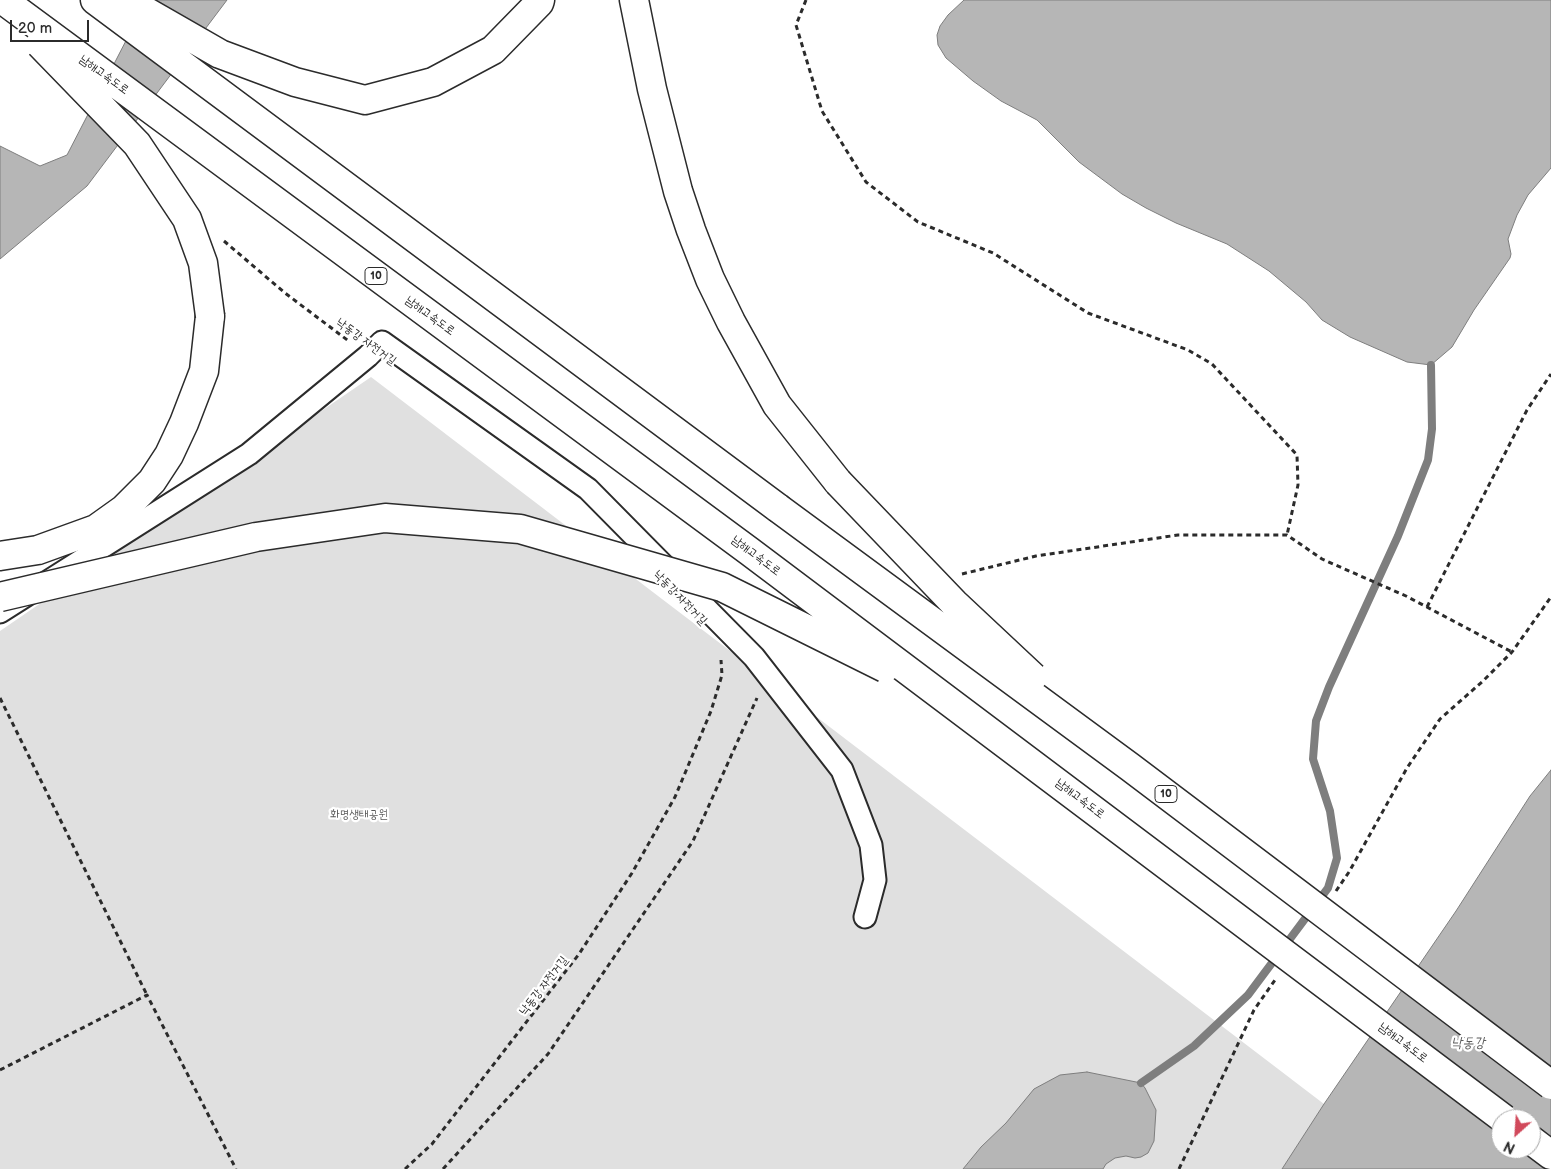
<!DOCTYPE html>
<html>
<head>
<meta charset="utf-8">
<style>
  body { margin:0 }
  #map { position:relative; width:1551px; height:1169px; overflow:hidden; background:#fff; font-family:"Balsamiq Sans",sans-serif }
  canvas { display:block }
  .north { position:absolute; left:1491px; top:1109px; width:50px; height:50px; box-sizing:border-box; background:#fff; border:1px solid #aaa; border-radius:50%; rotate:206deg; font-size:14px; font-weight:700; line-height:20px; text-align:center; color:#2b2b2b }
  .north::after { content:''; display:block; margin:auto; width:18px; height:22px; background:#d1495b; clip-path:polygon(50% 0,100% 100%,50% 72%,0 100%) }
  .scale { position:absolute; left:10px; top:20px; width:79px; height:22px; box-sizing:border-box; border:2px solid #2b2b2b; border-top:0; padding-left:6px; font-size:15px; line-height:18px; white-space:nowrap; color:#2b2b2b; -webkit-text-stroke:4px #fff; paint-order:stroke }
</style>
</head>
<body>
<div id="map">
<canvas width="1551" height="1169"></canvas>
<div class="north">N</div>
<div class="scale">20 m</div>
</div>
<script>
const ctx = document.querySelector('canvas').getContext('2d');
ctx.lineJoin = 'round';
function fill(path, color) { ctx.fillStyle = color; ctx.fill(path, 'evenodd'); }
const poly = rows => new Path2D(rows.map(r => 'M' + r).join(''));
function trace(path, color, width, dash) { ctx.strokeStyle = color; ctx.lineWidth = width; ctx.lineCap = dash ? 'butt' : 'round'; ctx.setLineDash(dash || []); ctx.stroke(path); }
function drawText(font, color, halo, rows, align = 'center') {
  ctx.font = font + ' "Balsamiq Sans","Poor Story",sans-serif'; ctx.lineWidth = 4.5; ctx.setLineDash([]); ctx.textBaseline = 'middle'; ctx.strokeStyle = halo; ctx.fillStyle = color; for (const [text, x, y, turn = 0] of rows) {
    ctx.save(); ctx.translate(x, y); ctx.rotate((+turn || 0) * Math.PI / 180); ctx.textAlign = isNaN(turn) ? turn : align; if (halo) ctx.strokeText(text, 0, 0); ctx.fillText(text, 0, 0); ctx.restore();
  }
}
const green = poly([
  [371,377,1324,1104,1282,1169,0,1169,0,631]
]);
const water = poly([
  [147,0,227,0,87,186,0,259,0,146,40,166,67,155,147,0],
  [964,0,1551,0,1551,168,1528,195,1517,215,1508,239,1511,254,1510,258,1474,310,1452,347,1431,365,1407,362,1350,337,1322,320,1306,302,1269,271,1227,244,1176,223,1146,208,1122,194,1079,162,1037,120,1001,101,973,81,946,58,938,45,937,35,940,26,948,15,964,0],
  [1551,770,1551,1169,1282,1169,1324,1104,1456,911,1530,796,1551,770],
  [1501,1119,1531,1119,1531,1149,1501,1149,1501,1119],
  [1087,1072,1141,1083,1145,1088,1156,1110,1154,1141,1148,1153,1141,1157,1135,1158,1126,1156,1115,1158,1106,1164,1103,1169,963,1169,981,1147,1006,1123,1034,1089,1060,1075,1087,1072]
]);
const stream = poly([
  [1141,1083,1194,1046,1248,995,1328,888,1337,858,1330,811,1313,759,1316,721,1329,687,1398,536,1428,460,1432,429,1431,365]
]);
const path = poly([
  [806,0,796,25,822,111,866,182,918,222,993,253,1088,313,1188,350,1212,364,1297,455,1298,485,1287,535],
  [224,241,285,293,350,342],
  [962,574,1036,556,1178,535,1287,535,1322,559,1406,596,1512,652],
  [1427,607,1527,410,1551,374],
  [0,698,147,995],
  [1336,891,1349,872,1407,768,1440,719,1483,681,1512,652,1551,597],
  [0,1070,147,995,236,1169],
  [405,1169,432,1144,579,954,632,873,675,797,711,711,722,675,721,660],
  [443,1169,548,1054,693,841,757,698],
  [1179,1169,1254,1010,1275,980]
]);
const street = poly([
  [0,612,249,454,368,356,382,342,588,489,754,657,842,770,871,845,875,880,865,917]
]);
const highway = poly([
  [95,0,778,508],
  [126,0,220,54,295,82,365,100,433,82,493,50,539,3,540,0],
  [634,0,652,89,678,191,691,230,710,279,731,322,777,405,838,482],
  [0,556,38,550,96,529,124,509,152,481,169,455,184,423,204,371,210,316],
  [1531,1140,1551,1155]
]);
const highwayBridge = poly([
  [3,0,749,551,1504,1119],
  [40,44,137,144,187,219,203,263,210,316],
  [838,482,954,603,1033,677],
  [778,508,1130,767,1551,1085],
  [0,597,256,537,385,518,520,529,722,587,885,668]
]);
const shields = [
  [376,276,22],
  [1166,794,22]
];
const shieldNames = [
  ["10",376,276],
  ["10",1166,794]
];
const streetNames = [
  ["남해고속도로",104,75,36],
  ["남해고속도로",430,316,36],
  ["낙동강 자전거길",366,342,36],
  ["남해고속도로",756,556,37],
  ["낙동강 자전거길",680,598,46],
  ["남해고속도로",1080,799,37],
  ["낙동강 자전거길",544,986,-52],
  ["남해고속도로",1403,1043,37]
];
const parkNames = [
  ["화명생태공원",359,815]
];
const waterNames = [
  ["낙동강",1468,1043]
];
fill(green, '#e0e0e0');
fill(water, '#b6b6b6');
trace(water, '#7e7e7e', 1);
trace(stream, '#7e7e7e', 8);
trace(street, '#2b2b2b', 25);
trace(highway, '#2b2b2b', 31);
trace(path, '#2b2b2b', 3, [5, 4]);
trace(street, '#fff', 21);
trace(highway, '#fff', 28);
trace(highwayBridge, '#2b2b2b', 31, []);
trace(highwayBridge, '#fff', 28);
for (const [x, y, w] of shields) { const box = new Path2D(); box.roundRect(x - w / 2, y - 8.5, w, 17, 4); ctx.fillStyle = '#fff'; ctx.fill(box); trace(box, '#2b2b2b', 1); }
drawText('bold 11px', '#2b2b2b', null, shieldNames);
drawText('12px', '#2b2b2b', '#fff', streetNames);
drawText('12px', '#585858', '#fff', parkNames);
drawText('italic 14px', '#5c5c5c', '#fff', waterNames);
</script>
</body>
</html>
